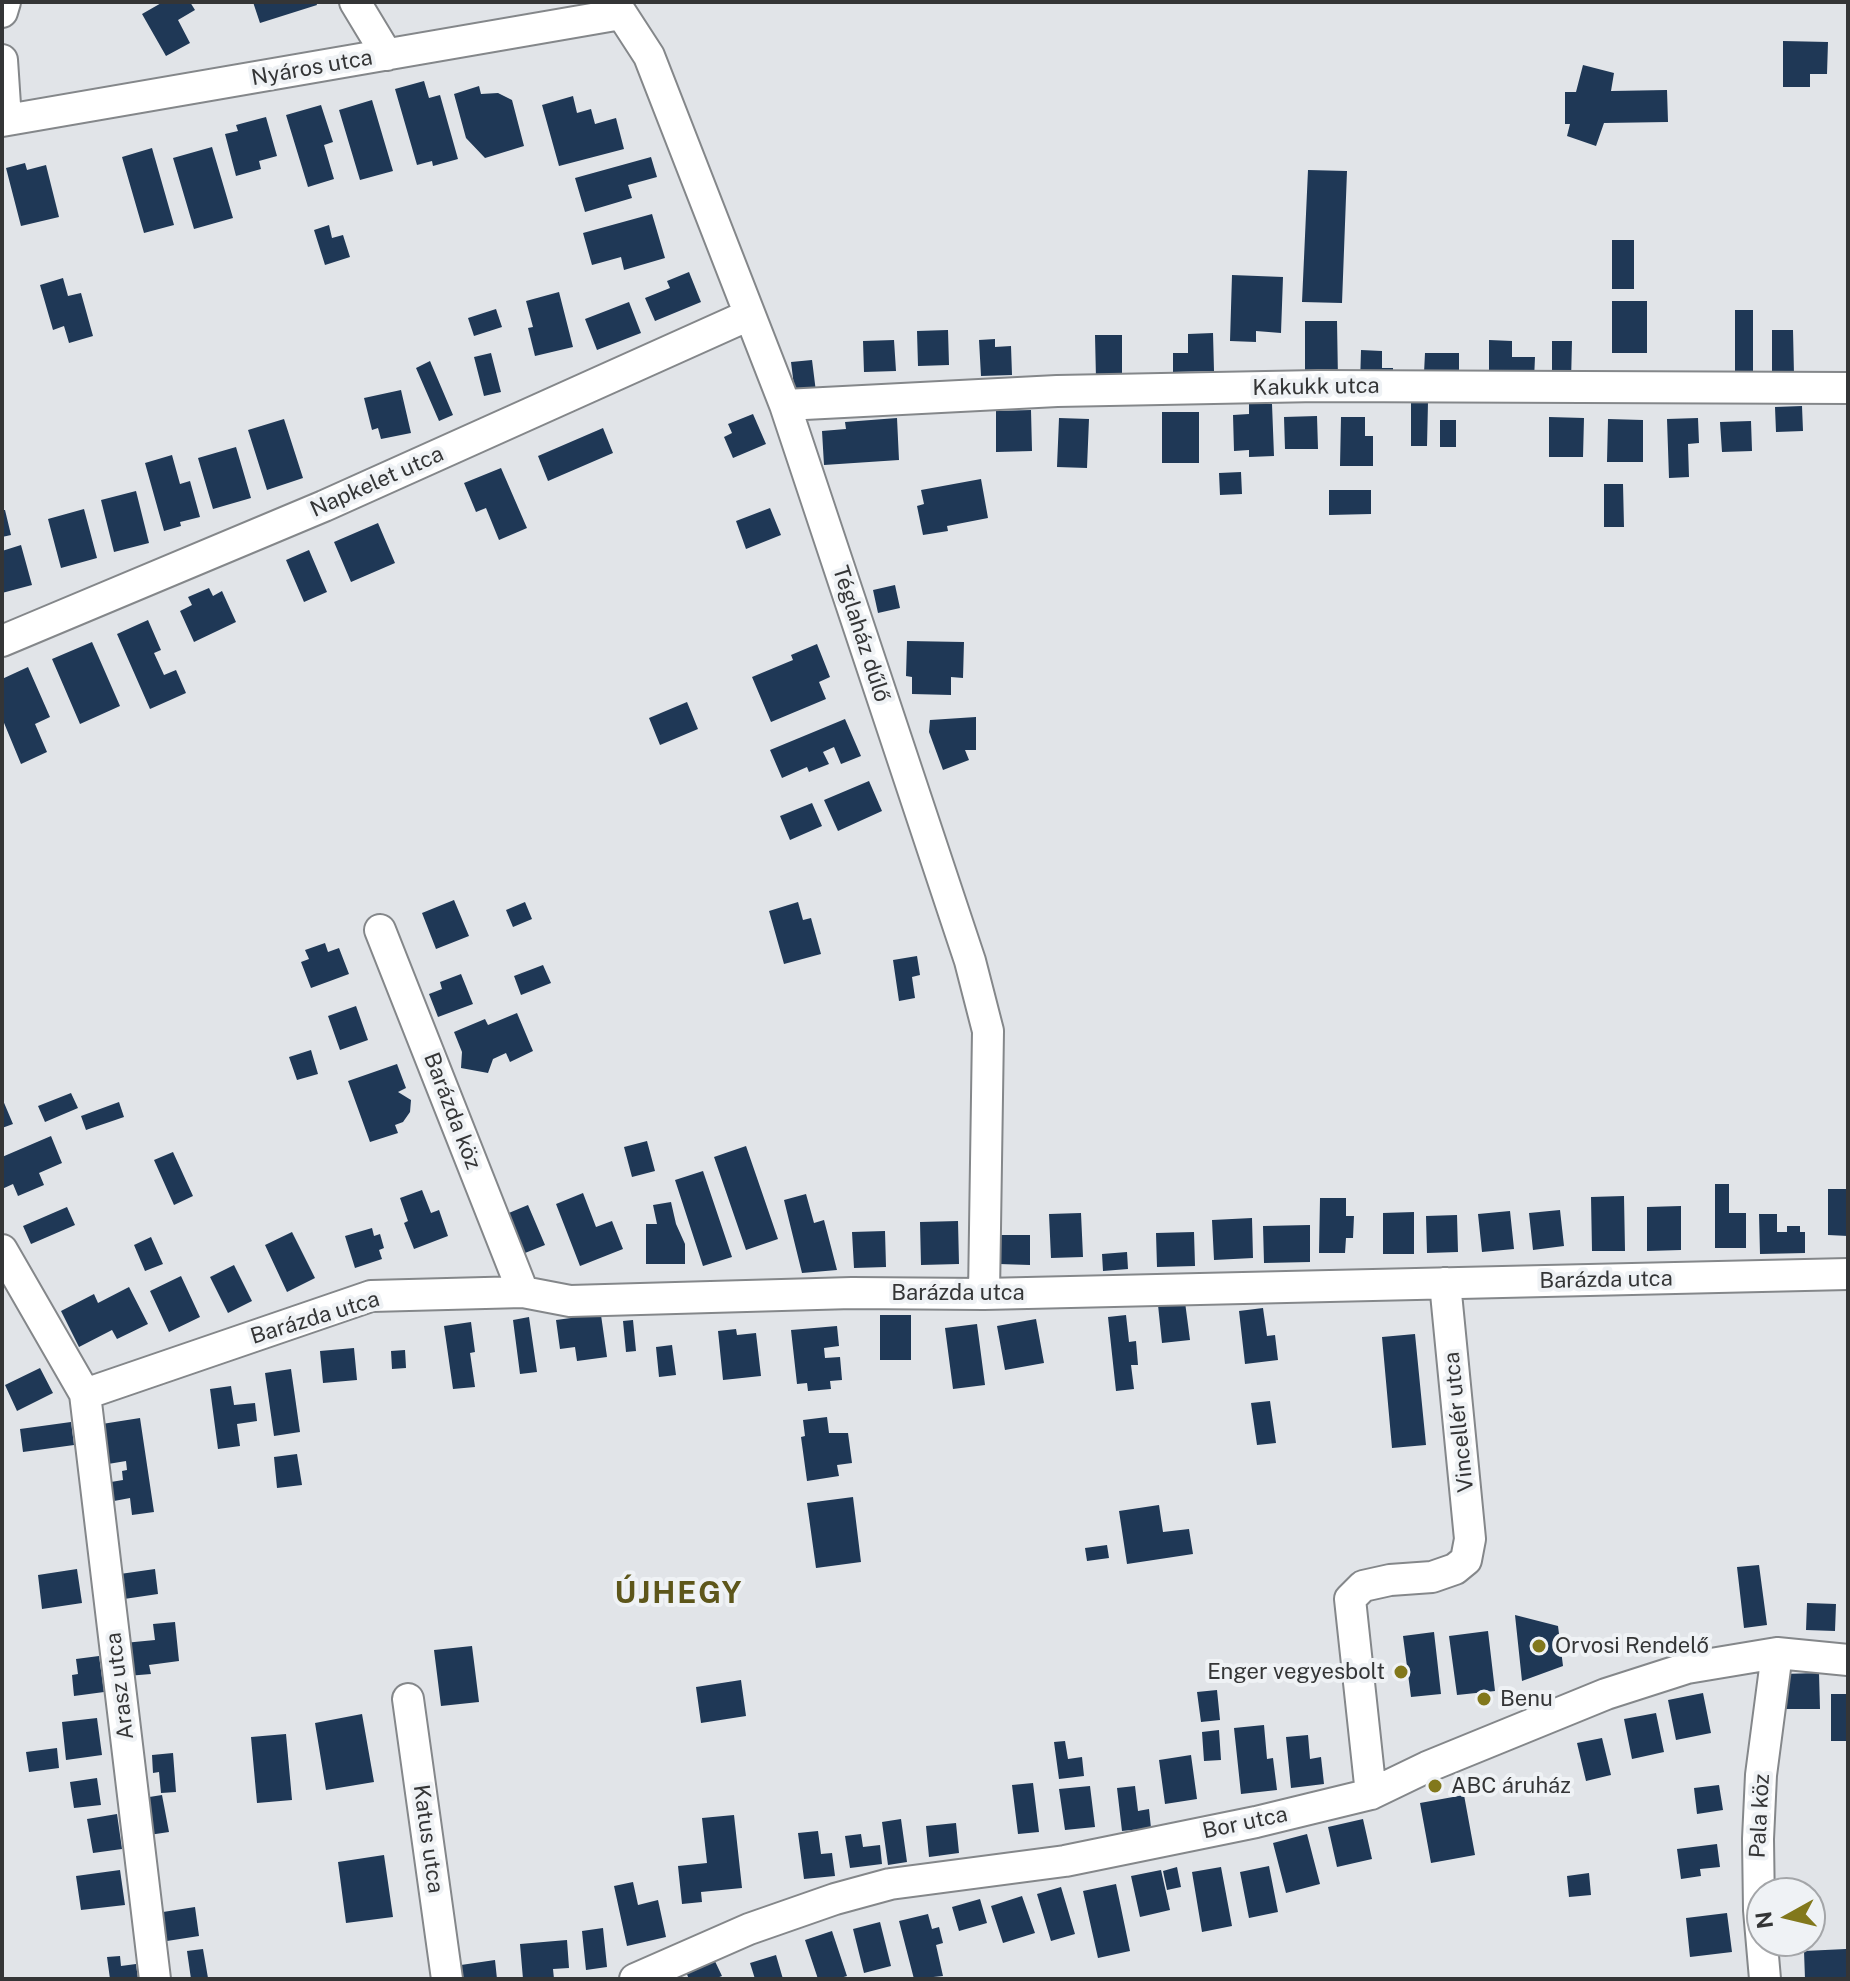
<!DOCTYPE html>
<html>
<head>
<meta charset="utf-8">
<style>
	body { margin:0 }
	#map { position:relative; width:1850px; height:1981px; overflow:hidden; background:#e1e4e8; font-family:"Public Sans",sans-serif }
	canvas { display:block }
	.frame { position:absolute; inset:0; border:4px solid #343536; pointer-events:none }
	.north { position:absolute; left:1746px; top:1877px; width:80px; height:80px; box-sizing:border-box; background:#eff2f5; border:2px solid #a4a6a9; border-radius:50%; rotate:262deg; font-size:22px; font-weight:700; line-height:32px; text-align:center; color:#343536 }
	.north::after { content:''; display:block; margin:auto; width:28px; height:36px; background:#82781c; clip-path:polygon(50% 0,100% 100%,50% 72%,0 100%) }
</style>
</head>
<body>
<div id="map">
<canvas width="1850" height="1981"></canvas>
<div class="frame"></div>
<div class="north">N</div>
</div>
<script>
const ctx = document.querySelector('canvas').getContext('2d');
ctx.lineJoin = 'round';
function paint(path, color) {
  ctx.fillStyle = color;
  ctx.fill(path, 'evenodd');
}
function toPath(rows) {
  const path = new Path2D();
  for (const r of rows) {
    path.moveTo(r[0], r[1]);
    for (let i = 2; i < r.length; i += 2) path.lineTo(r[i], r[i + 1]);
  }
  return path;
}
function strokePath(path, color, width, dash) {
  ctx.strokeStyle = color;
  ctx.lineWidth = width;
  ctx.lineCap = dash ? 'butt' : 'round';
  ctx.setLineDash(dash || []);
  ctx.stroke(path);
}
function label(font, color, halo, rows, align = 'center') {
  ctx.font = font + ' "Public Sans",sans-serif';
  ctx.lineWidth = 8;
  ctx.setLineDash([]);
  ctx.textBaseline = 'middle';
  ctx.strokeStyle = halo;
  ctx.fillStyle = color;
  for (const [text, x, y, turn = 0] of rows) {
    ctx.save();
    ctx.translate(x, y);
    ctx.rotate((+turn || 0) * Math.PI / 180);
    ctx.textAlign = isNaN(turn) ? turn : align;
    if (halo) ctx.strokeText(text, 0, 0);
    ctx.fillText(text, 0, 0);
    ctx.restore();
  }
}
const building = toPath([
	[163,2,190,2,195,10,178,20,190,43,166,56,142,14],
	[253,2,316,2,317,5,260,23],
	[1783,41,1828,42,1827,74,1810,74,1810,87,1783,87],
	[1583,65,1614,73,1611,91,1667,90,1668,122,1604,123,1596,146,1567,136,1570,124,1565,124,1565,92,1576,92],
	[424,81,429,98,440,95,458,159,433,166,432,161,417,165,395,89],
	[479,86,481,94,498,93,512,100,524,146,485,158,466,138,454,94],
	[573,96,577,113,591,109,595,124,616,118,624,149,559,166,542,105],
	[372,100,393,171,360,180,339,110],
	[321,105,333,142,324,145,334,179,308,187,286,115],
	[266,117,277,156,259,161,261,169,236,176,225,134,238,131,236,125],
	[212,147,233,218,194,229,173,158],
	[152,148,174,225,144,233,122,157],
	[651,157,657,177,628,185,632,198,585,212,575,178],
	[25,163,27,170,46,165,59,217,21,226,6,168],
	[1308,170,1347,171,1342,303,1302,302],
	[652,214,665,258,624,270,621,257,592,265,583,233],
	[329,225,332,238,343,235,350,257,325,265,314,230],
	[1612,240,1634,240,1634,289,1612,289],
	[689,272,701,302,655,321,645,298,670,288,667,281],
	[1232,275,1283,277,1281,333,1256,331,1256,342,1230,341],
	[63,278,68,296,81,293,93,336,69,343,64,326,53,330,40,285],
	[559,292,573,347,535,356,528,328,533,327,526,301],
	[1612,301,1647,301,1647,353,1612,353],
	[629,302,641,333,597,350,585,319],
	[496,309,502,327,474,336,468,318],
	[1735,310,1753,310,1753,375,1735,375],
	[1305,321,1337,321,1338,380,1305,380],
	[948,330,949,365,918,366,917,331],
	[1772,330,1793,330,1794,375,1772,375],
	[1213,333,1214,371,1173,372,1173,353,1188,353,1188,334],
	[1095,335,1122,335,1122,378,1096,379],
	[995,339,995,347,1011,346,1012,375,981,376,979,340],
	[894,340,896,371,864,372,863,341],
	[1489,340,1512,341,1512,357,1535,357,1534,380,1489,380],
	[1552,341,1572,341,1571,382,1552,382],
	[1361,350,1382,351,1382,368,1393,368,1393,386,1360,385],
	[491,353,501,392,484,396,474,357],
	[1425,353,1459,353,1459,373,1424,373],
	[812,360,816,392,795,394,791,362],
	[430,361,453,415,439,421,416,368],
	[401,390,411,433,381,439,378,428,372,430,364,398],
	[1411,402,1428,402,1427,446,1411,446],
	[1249,404,1272,404,1274,456,1249,457,1249,450,1234,451,1233,415,1249,414],
	[1802,406,1803,431,1776,432,1775,407],
	[1031,410,1032,451,996,452,996,411],
	[1162,412,1199,412,1199,463,1162,463],
	[753,414,766,444,733,458,724,437,732,433,728,424],
	[1317,416,1318,449,1285,449,1284,417],
	[1341,417,1365,417,1365,436,1373,436,1373,466,1340,466],
	[1549,417,1584,418,1583,457,1549,457],
	[897,418,899,460,824,465,822,431,846,429,845,422],
	[1059,418,1089,419,1087,468,1057,467],
	[1698,418,1699,443,1688,444,1689,477,1669,478,1667,419],
	[284,419,303,478,267,490,248,430],
	[1608,419,1643,420,1643,462,1607,462],
	[1440,420,1456,420,1456,447,1440,447],
	[1751,421,1752,451,1722,452,1720,422],
	[603,428,613,453,548,481,538,456],
	[236,447,251,498,213,509,198,458],
	[172,455,180,484,190,481,200,517,180,522,181,526,164,531,145,463],
	[501,468,527,528,499,540,486,508,476,512,464,483],
	[1241,472,1242,494,1220,495,1219,473],
	[981,479,988,518,947,526,948,531,923,535,917,506,924,504,921,490],
	[1604,484,1623,484,1624,527,1604,527],
	[1329,490,1371,490,1371,514,1329,515],
	[136,491,149,543,114,552,101,500],
	[770,508,781,535,746,549,736,521],
	[84,509,97,558,61,568,48,519],
	[2,510,5,510,11,535,2,537],
	[378,523,395,563,351,582,334,542],
	[21,545,32,585,2,593,2,551],
	[309,550,327,592,304,602,286,560],
	[895,585,900,608,878,613,873,590],
	[209,588,213,596,222,591,236,622,194,642,180,611,192,605,188,597],
	[148,620,161,650,154,653,164,675,176,670,186,693,150,709,117,634],
	[907,641,964,642,963,678,951,677,951,695,912,694,912,677,906,676],
	[92,642,120,706,80,724,52,659],
	[817,644,830,677,819,682,826,699,771,722,752,677,793,660,791,655],
	[28,667,50,717,35,724,47,752,21,764,2,718,2,679],
	[687,702,698,729,660,745,649,718],
	[976,717,976,750,965,750,969,760,943,770,929,732,930,720],
	[845,719,861,756,841,764,834,747,823,752,829,764,809,772,807,767,782,778,770,750],
	[869,781,882,811,838,831,824,800],
	[812,803,822,826,790,840,780,816],
	[454,900,469,936,436,949,422,913],
	[525,902,532,919,513,927,506,910],
	[798,902,803,920,811,918,821,954,784,964,769,911],
	[325,943,328,952,339,948,349,974,311,988,301,962,309,959,305,950],
	[917,956,920,975,912,977,915,998,899,1001,893,960],
	[543,965,551,983,521,995,514,976],
	[461,974,473,1004,438,1017,429,994,442,989,440,982],
	[356,1006,368,1040,340,1050,328,1016],
	[517,1013,533,1051,510,1062,506,1053,493,1059,488,1073,461,1068,462,1052,454,1032,485,1019,488,1025],
	[311,1050,318,1074,297,1080,289,1057],
	[397,1064,406,1088,398,1092,411,1100,410,1112,403,1122,395,1125,398,1133,370,1142,348,1081],
	[71,1093,78,1108,45,1122,38,1106],
	[2,1098,13,1124,2,1128],
	[119,1102,124,1117,86,1130,81,1116],
	[51,1136,62,1163,39,1173,44,1185,18,1196,13,1184,2,1189,2,1157],
	[647,1141,655,1171,632,1177,624,1147],
	[746,1146,778,1239,746,1250,714,1157],
	[173,1152,193,1196,174,1205,154,1160],
	[703,1171,732,1257,703,1266,675,1180],
	[1715,1184,1729,1184,1729,1213,1746,1213,1746,1248,1715,1248],
	[1828,1189,1848,1189,1848,1236,1828,1235],
	[422,1190,431,1213,439,1210,448,1236,414,1249,404,1223,408,1221,400,1198],
	[583,1193,596,1227,612,1221,623,1249,580,1266,556,1204],
	[806,1194,814,1223,824,1220,837,1270,802,1273,784,1200],
	[1624,1196,1625,1251,1592,1251,1591,1197],
	[1320,1198,1346,1198,1346,1216,1354,1216,1353,1238,1346,1238,1345,1253,1319,1253],
	[671,1202,676,1224,685,1244,685,1264,646,1264,646,1224,657,1224,653,1205],
	[528,1205,545,1245,520,1255,504,1215],
	[1681,1206,1681,1250,1647,1251,1647,1207],
	[67,1207,75,1225,31,1244,23,1226],
	[1560,1210,1564,1246,1533,1250,1529,1213],
	[1510,1211,1514,1249,1482,1252,1478,1214],
	[1414,1212,1414,1254,1383,1254,1383,1213],
	[1081,1213,1083,1257,1051,1258,1049,1214],
	[1759,1214,1777,1214,1777,1232,1787,1232,1787,1226,1800,1226,1800,1232,1805,1232,1805,1253,1760,1254],
	[1457,1215,1458,1252,1427,1253,1426,1216],
	[1252,1218,1253,1258,1214,1260,1212,1220],
	[958,1221,959,1264,921,1265,920,1222],
	[1310,1225,1310,1262,1264,1263,1263,1226],
	[372,1228,374,1236,380,1234,384,1248,379,1250,382,1259,355,1268,345,1236],
	[885,1231,886,1267,854,1268,852,1232],
	[292,1232,315,1278,287,1292,265,1245],
	[1194,1232,1195,1266,1157,1267,1156,1233],
	[999,1235,1030,1235,1030,1265,999,1264],
	[151,1237,163,1264,145,1271,134,1245],
	[1127,1252,1128,1269,1103,1271,1102,1254],
	[234,1265,252,1301,228,1313,210,1277],
	[181,1276,200,1317,169,1332,150,1291],
	[129,1287,148,1324,117,1339,112,1330,79,1347,61,1311,94,1294,98,1303],
	[1185,1302,1190,1340,1162,1343,1158,1305],
	[600,1308,607,1357,577,1361,575,1347,560,1349,556,1320,571,1318,570,1311],
	[1263,1308,1267,1336,1275,1335,1278,1360,1245,1364,1239,1311],
	[880,1315,911,1315,911,1360,880,1360],
	[1126,1315,1129,1342,1136,1341,1138,1365,1131,1365,1134,1389,1116,1391,1108,1317],
	[529,1317,537,1372,520,1374,513,1320],
	[1036,1319,1044,1363,1005,1370,997,1326],
	[633,1320,636,1351,626,1352,623,1321],
	[471,1322,475,1352,470,1353,475,1387,453,1389,444,1326],
	[977,1324,985,1385,953,1389,945,1328],
	[837,1326,839,1346,824,1348,825,1358,840,1357,842,1380,830,1381,831,1389,808,1391,807,1383,797,1384,791,1330],
	[736,1329,737,1335,756,1333,761,1376,723,1380,718,1331],
	[1415,1334,1426,1445,1392,1448,1382,1337],
	[672,1345,676,1375,659,1377,656,1347],
	[354,1348,357,1380,323,1383,320,1351],
	[405,1350,406,1368,392,1369,391,1351],
	[40,1368,53,1393,17,1411,5,1385],
	[291,1369,300,1432,274,1436,265,1373],
	[231,1386,234,1405,255,1403,257,1421,237,1424,240,1446,218,1449,210,1389],
	[1270,1401,1276,1443,1257,1445,1251,1403],
	[827,1417,829,1433,848,1433,852,1463,837,1465,839,1476,807,1481,801,1437,805,1436,803,1420],
	[140,1418,154,1512,132,1515,130,1498,114,1501,111,1482,123,1480,122,1471,127,1470,126,1461,108,1464,102,1424],
	[71,1422,74,1445,23,1452,20,1429],
	[297,1454,302,1485,277,1488,274,1457],
	[853,1497,861,1562,816,1568,807,1503],
	[1159,1505,1163,1532,1189,1529,1193,1554,1127,1564,1119,1511],
	[1107,1545,1109,1558,1087,1561,1085,1548],
	[1759,1565,1767,1625,1744,1628,1737,1567],
	[77,1569,82,1603,42,1609,38,1575],
	[155,1569,158,1594,124,1599,120,1574],
	[1807,1603,1836,1604,1835,1631,1806,1630],
	[1515,1615,1558,1626,1563,1666,1522,1681],
	[175,1622,179,1661,149,1665,151,1674,127,1676,124,1643,155,1640,153,1624],
	[1488,1631,1495,1691,1457,1695,1449,1636],
	[1434,1632,1441,1694,1411,1697,1403,1636],
	[472,1646,479,1702,441,1706,434,1650],
	[99,1656,104,1692,74,1696,72,1675,78,1674,76,1659],
	[1819,1673,1820,1709,1782,1709,1782,1674],
	[741,1680,746,1716,701,1723,696,1687],
	[1217,1690,1220,1720,1201,1722,1197,1692],
	[1703,1693,1711,1733,1676,1740,1668,1700],
	[1831,1694,1848,1694,1848,1741,1831,1741],
	[1656,1713,1664,1752,1632,1759,1624,1719],
	[362,1714,374,1782,326,1790,315,1723],
	[97,1718,102,1755,66,1760,62,1722],
	[1264,1725,1267,1759,1273,1758,1277,1790,1241,1794,1234,1728],
	[1219,1730,1221,1760,1204,1761,1202,1732],
	[286,1734,292,1800,257,1803,251,1737],
	[1308,1735,1310,1759,1321,1757,1324,1784,1291,1788,1286,1737],
	[1602,1738,1611,1775,1586,1781,1577,1743],
	[1065,1741,1068,1759,1082,1757,1084,1776,1059,1779,1054,1742],
	[57,1748,59,1768,29,1772,26,1752],
	[173,1753,176,1792,161,1793,159,1772,153,1773,152,1755],
	[1191,1755,1197,1799,1165,1804,1159,1760],
	[97,1778,101,1805,74,1808,70,1782],
	[1033,1783,1039,1832,1018,1834,1012,1785],
	[1719,1785,1723,1810,1697,1814,1694,1788],
	[1090,1786,1095,1827,1065,1830,1059,1789],
	[1135,1786,1138,1811,1149,1809,1151,1828,1122,1831,1117,1788],
	[162,1795,169,1832,149,1835,143,1798],
	[1464,1795,1475,1855,1431,1863,1420,1803],
	[117,1814,122,1849,93,1853,87,1819],
	[734,1815,742,1888,701,1892,702,1902,682,1904,678,1866,707,1863,702,1818],
	[901,1819,907,1862,888,1865,882,1822],
	[1363,1819,1372,1859,1337,1867,1328,1827],
	[956,1823,959,1853,929,1857,926,1826],
	[818,1831,821,1854,832,1853,835,1876,804,1879,798,1833],
	[861,1834,863,1847,880,1845,882,1864,850,1868,845,1836],
	[1307,1834,1320,1884,1286,1893,1273,1843],
	[1717,1844,1720,1867,1700,1869,1701,1876,1681,1879,1677,1849],
	[384,1855,393,1917,346,1923,338,1862],
	[1269,1866,1278,1912,1249,1918,1240,1872],
	[1177,1867,1181,1887,1167,1890,1163,1871],
	[1221,1867,1232,1926,1202,1932,1192,1872],
	[120,1870,125,1905,81,1910,76,1876],
	[1161,1870,1170,1910,1140,1917,1131,1876],
	[1589,1873,1591,1895,1569,1897,1567,1876],
	[633,1882,638,1905,658,1900,666,1937,627,1946,614,1886],
	[1116,1884,1130,1951,1098,1958,1083,1891],
	[1061,1887,1075,1934,1051,1941,1037,1894],
	[1022,1896,1035,1933,1003,1943,991,1906],
	[980,1899,987,1923,959,1931,952,1907],
	[195,1907,199,1936,167,1941,163,1912],
	[1727,1913,1732,1952,1690,1957,1686,1918],
	[928,1914,932,1929,939,1927,943,1943,936,1945,943,1976,914,1979,899,1921],
	[880,1922,891,1966,864,1973,853,1929],
	[603,1928,607,1967,586,1970,582,1931],
	[832,1931,847,1976,837,1979,818,1979,805,1940],
	[567,1940,569,1968,553,1969,554,1979,523,1979,520,1944],
	[203,1949,208,1978,191,1979,187,1951],
	[1846,1949,1847,1979,1805,1979,1804,1951],
	[776,1955,783,1979,755,1979,750,1963],
	[120,1956,121,1966,136,1964,138,1979,110,1979,107,1957],
	[713,1957,722,1976,714,1979,689,1979,685,1970],
	[495,1960,497,1979,463,1979,461,1965]
]);
const minor = toPath([
	[355,2,387,55],
	[614,2,649,56,785,405,970,961,988,1031,984,1294],
	[2,12,5,2],
	[2,60,6,120],
	[2,121,621,14],
	[785,405,1057,391,1318,386,1848,388],
	[2,641,324,506,749,315],
	[380,930,523,1292],
	[2,1250,85,1394,155,1979],
	[85,1394,371,1296,523,1292,570,1301,852,1293,984,1294,1848,1274],
	[408,1699,447,1979],
	[1371,1794,1350,1599,1363,1586,1390,1580,1432,1577,1455,1569,1466,1560,1470,1539,1445,1283],
	[635,1979,749,1929,835,1899,890,1884,1065,1861,1256,1822,1371,1794,1427,1767,1606,1694,1687,1668,1777,1653,1848,1660],
	[1765,1979,1759,1910,1758,1839,1761,1775,1777,1653]
]);
const markers = [
	[1539,1646,8,"#82781c"],
	[1401,1672,8,"#82781c"],
	[1484,1699,8,"#82781c"],
	[1435,1786,8,"#82781c"]
];
const streetNames = [
	["Nyáros utca",312,68,-10],
	["Kakukk utca",1316,387,-1],
	["Napkelet utca",377,482,-24],
	["Téglaház dűlő",861,634,72],
	["Barázda köz",452,1111,69],
	["Barázda utca",1606,1280,-1],
	["Barázda utca",958,1293],
	["Barázda utca",315,1318,-17],
	["Vincellér utca",1459,1422,-96],
	["Arasz utca",120,1686,-97],
	["Pala köz",1760,1816,-87],
	["Bor utca",1245,1823,-12],
	["Katus utca",428,1839,82]
];
const poiNames = [
	["Orvosi Rendelő",1555,1646],
	["Enger vegyesbolt",1385,1672,"right"],
	["Benu",1500,1699],
	["ABC áruház",1451,1786]
];
const districtNames = [
	["ÚJHEGY",679,1594]
];
paint(building, '#1f3856');
strokePath(minor, '#84878a', 34);
strokePath(minor, '#fff', 30);
for (const [x, y, r, color] of markers) {
  const dot = new Path2D();
  dot.arc(x, y, r, 0, 2 * Math.PI);
  ctx.fillStyle = color;
  ctx.fill(dot);
  strokePath(dot, '#eff2f5', 3);
}
label('22px', '#343536', '#eff2f5', streetNames);
label('22px', '#343536', '#eff2f5', poiNames, 'left');
ctx.letterSpacing = '2px';
label('bold 30px', '#5d561a', '#eff2f5', districtNames);
ctx.letterSpacing = '0px';
</script>
</body>
</html>
